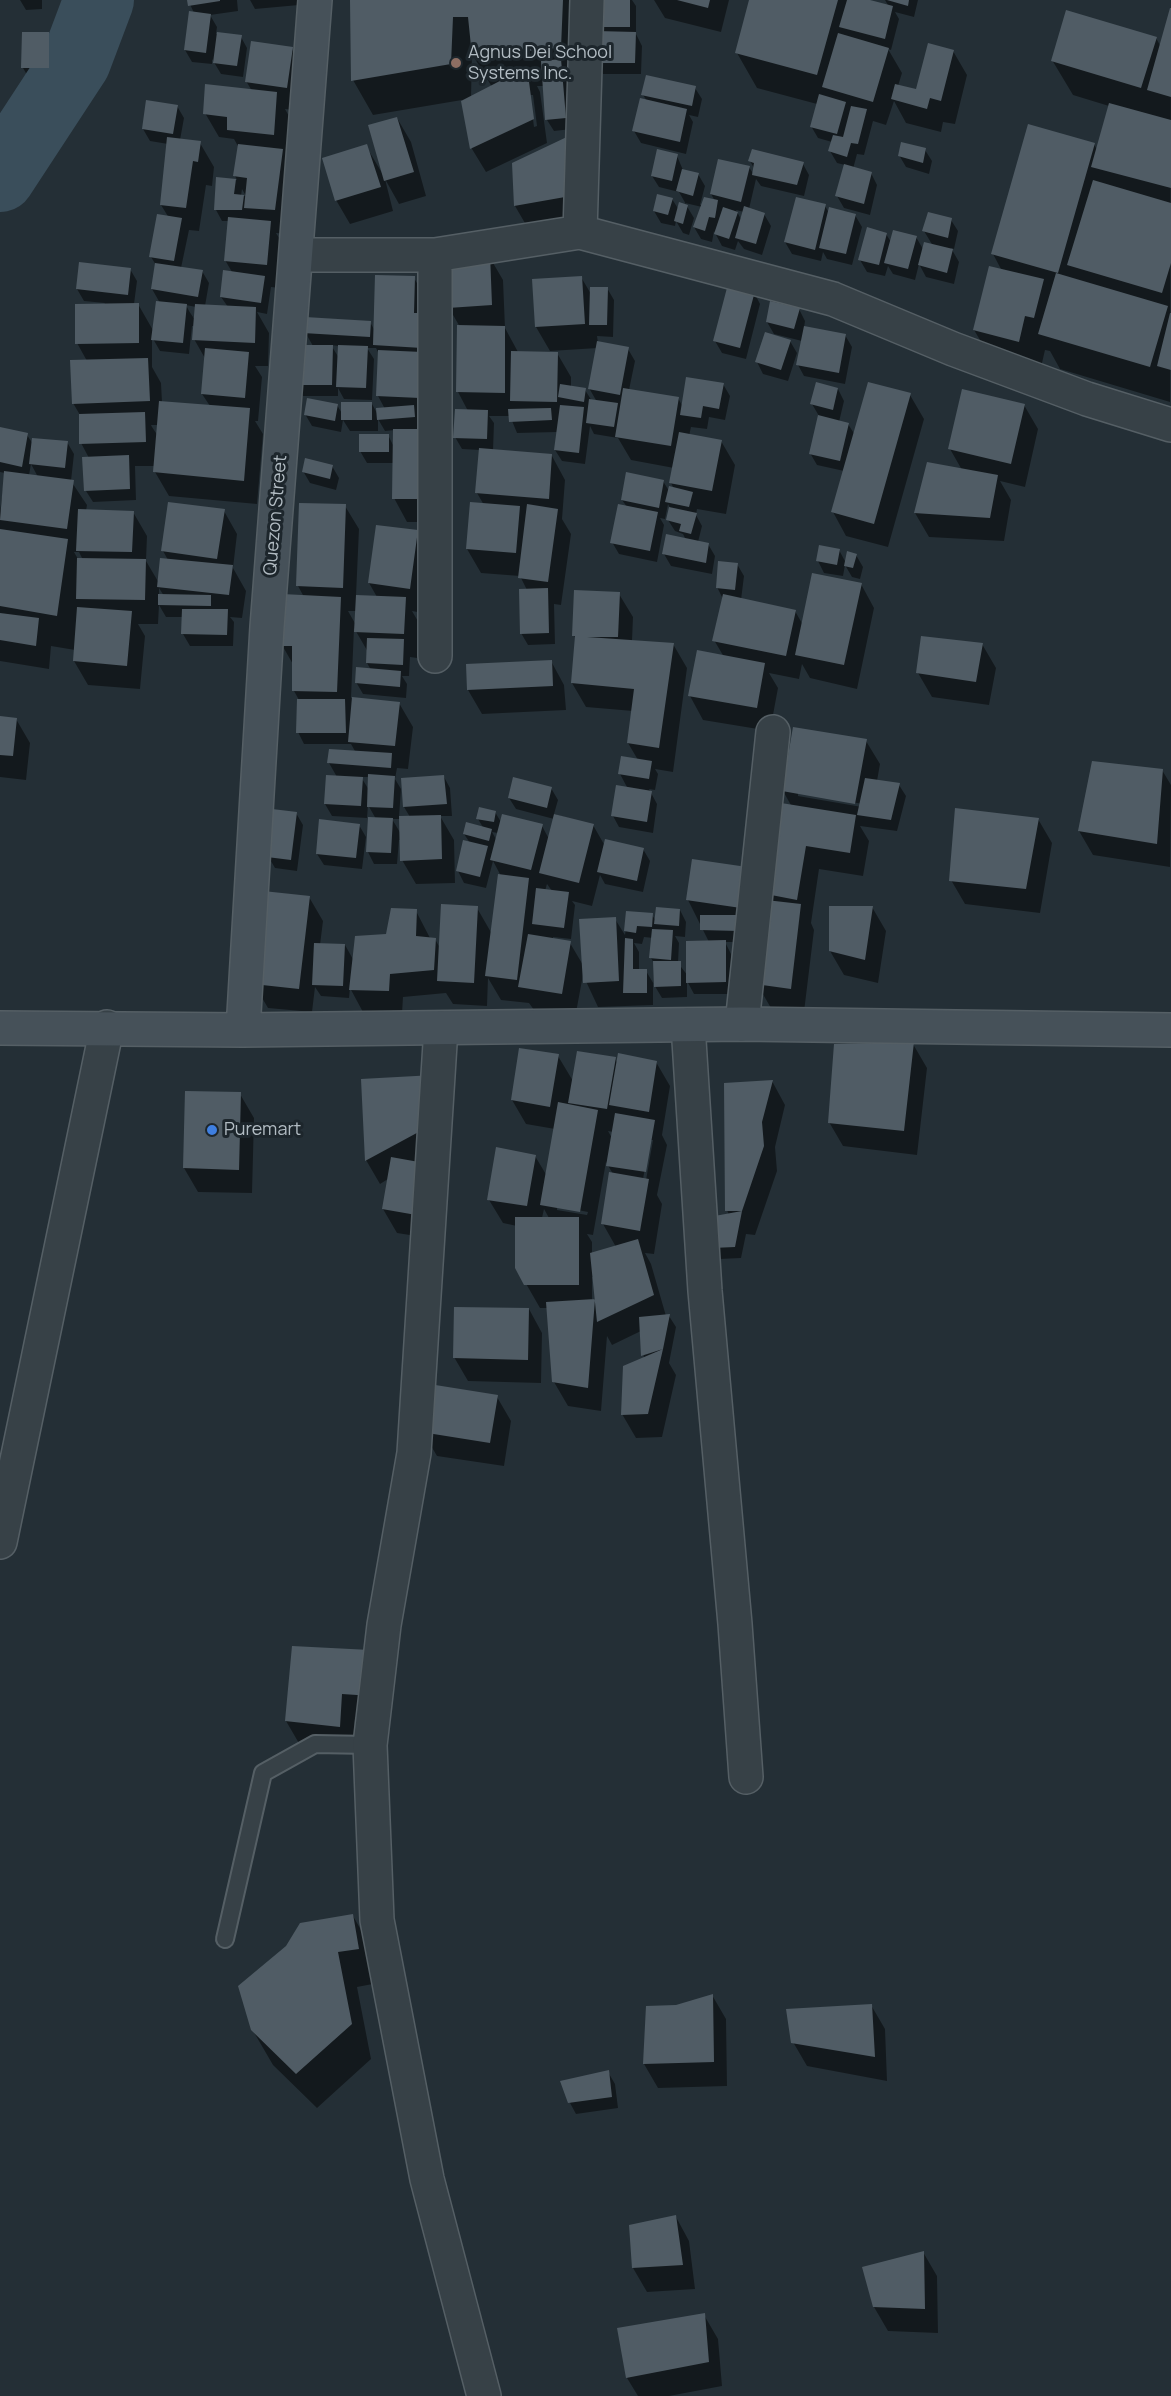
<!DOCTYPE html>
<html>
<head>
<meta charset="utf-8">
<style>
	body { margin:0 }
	canvas { display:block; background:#242f36 }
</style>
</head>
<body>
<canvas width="1171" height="2396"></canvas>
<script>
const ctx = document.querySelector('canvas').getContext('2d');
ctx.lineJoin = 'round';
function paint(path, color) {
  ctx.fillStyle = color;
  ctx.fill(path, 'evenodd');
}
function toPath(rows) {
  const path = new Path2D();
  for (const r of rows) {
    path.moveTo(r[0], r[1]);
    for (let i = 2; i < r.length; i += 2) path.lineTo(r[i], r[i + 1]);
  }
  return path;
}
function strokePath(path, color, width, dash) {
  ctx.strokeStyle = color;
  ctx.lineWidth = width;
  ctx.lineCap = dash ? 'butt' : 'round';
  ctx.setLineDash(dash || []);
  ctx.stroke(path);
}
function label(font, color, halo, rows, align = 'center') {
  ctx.font = font + ' Manrope,sans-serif';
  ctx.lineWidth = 6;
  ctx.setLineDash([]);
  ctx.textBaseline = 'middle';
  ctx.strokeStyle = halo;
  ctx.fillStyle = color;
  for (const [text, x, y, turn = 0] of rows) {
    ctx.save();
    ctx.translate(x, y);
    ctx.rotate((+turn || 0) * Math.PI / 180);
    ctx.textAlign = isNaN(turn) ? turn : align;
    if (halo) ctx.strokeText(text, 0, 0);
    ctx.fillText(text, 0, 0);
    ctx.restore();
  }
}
const shadow = toPath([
	[20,0,42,0,42,9,26,10],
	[188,0,237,0,238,11,210,15,217,27,216,34,241,37,247,48,243,77,221,74,212,59,212,64,192,62,185,50,194,13],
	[250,0,298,0,299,5,255,9],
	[352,0,579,0,572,129,554,131,547,120,544,86,537,86,540,92,547,143,486,172,472,149,462,100,373,115,353,80],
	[472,54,492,87,471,98],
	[530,95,533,95,537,126,534,127],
	[598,0,632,0,636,6,636,34,642,46,641,74,603,74,597,62],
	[654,0,729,0,721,32,665,18],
	[751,0,867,0,889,7,885,0,918,0,914,17,895,12,899,19,891,50,888,49,902,73,898,86,917,91,953,51,967,75,955,124,943,122,941,132,906,123,894,101,886,125,873,121,864,155,857,154,853,169,871,173,877,185,870,215,844,208,837,196,845,165,837,163,830,151,832,142,818,138,811,126,817,104,757,88,737,53],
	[1171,11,1170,402,1060,369,1050,351,1045,350,1039,376,995,365,974,330,1002,271,993,254,1094,144,1097,150,1109,106,1073,95,1052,60,1156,38,1161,47],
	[23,33,48,34,55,46,55,80,30,80,23,68],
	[292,49,306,73,301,111,285,109,290,118,288,234,276,233,284,246,280,288,271,287,267,314,257,312,269,333,268,366,255,366,262,377,258,421,255,421,263,434,257,504,169,496,155,472,155,466,135,466,136,500,93,502,86,491,89,458,81,443,80,415,73,403,87,361,77,343,105,303,84,301,77,289,130,269,137,281,134,304,138,304,154,332,160,303,152,289,156,265,151,257,169,218,161,205,168,144,150,141,143,129,177,106,184,118,180,140,200,143,214,167,212,186,206,185,199,231,189,230,181,268,202,271,209,283,205,306,228,307,221,297,232,272,225,260,229,221,222,221,216,210,218,179,237,180,235,176,239,148,234,139,219,137,205,113,252,91,246,81],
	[242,189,246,196,241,196],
	[186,305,196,307,195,320,189,311],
	[192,326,195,326,194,339,206,360,202,394,210,406,162,402,161,383,152,367,152,337,160,351,189,354],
	[151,425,159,425,158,436,152,427],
	[695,88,702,99,698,117,689,115,693,122,686,154,641,143,634,131,647,101,643,95],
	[397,118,411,142,426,196,399,204,385,179,393,211,350,224,336,200,366,146,382,173],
	[571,137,578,221,529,230,515,206,514,164],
	[925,150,932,161,929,174,906,167,899,155],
	[677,156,683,170,698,174,705,186,700,205,702,205,715,201,711,194,749,167,754,175,755,170,750,161,803,164,809,175,804,196,761,186,756,179,749,209,764,214,771,226,762,255,744,249,738,241,735,250,722,246,714,231,712,242,701,239,694,227,702,207,685,203,694,218,689,235,683,233,676,221,675,226,661,223,654,211,672,199,679,210,687,206,679,192,659,187,652,176],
	[736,210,744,212,742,221],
	[825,206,829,213,855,215,862,227,852,265,827,259,823,252,821,261,792,254,785,242],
	[951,220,958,231,954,249,951,248,959,262,954,284,926,277,919,264,915,280,893,274,888,266,885,276,867,272,860,260,886,234,891,242,916,237,923,249,933,246,924,231],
	[489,256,503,280,505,328,518,352,557,353,571,377,571,387,585,390,592,401,597,402,589,388,598,348,550,351,536,327,581,277,591,294,607,288,614,300,613,337,597,336,598,343,628,349,635,361,629,390,678,398,683,407,723,384,730,396,725,420,709,417,707,429,691,427,689,436,721,441,735,465,726,514,697,509,696,515,702,526,698,542,708,544,715,556,712,574,671,566,664,554,686,540,683,534,675,531,668,520,670,508,668,504,665,519,660,518,664,525,657,562,619,554,612,542,627,507,622,500,663,481,669,491,674,489,671,483,674,468,631,460,618,438,594,434,590,426,585,464,562,461,555,450,558,432,517,433,510,416,489,416,494,423,493,451,552,456,565,480,562,519,571,534,561,605,554,604,555,644,528,645,521,633,527,590,520,576,481,573,467,549,484,505,477,493,480,450,462,449,455,437,468,411,458,392,460,327,449,308],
	[414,278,428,302,432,522,407,522,394,498,394,463,367,463,360,451,388,435,394,447,395,430,385,431,378,419,378,431,350,431,343,420,341,432,312,426,305,414,337,405,343,415,372,404,378,415,385,409,378,396,379,354,376,348,367,348,374,359,372,400,344,399,338,388,338,396,303,396,296,384,313,346,305,332,370,322,375,331],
	[331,345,339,346,339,358],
	[754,292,760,304,746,359,722,353,715,341],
	[799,309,805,321,804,328,845,335,852,347,845,384,804,376,798,365,802,341,774,334,767,322],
	[790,341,797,353,788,381,763,374,757,362],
	[838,389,844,401,839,422,848,424,855,435,910,395,924,419,888,547,846,536,833,512,844,471,817,465,810,453,819,416,812,404],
	[1024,405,1038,429,1025,487,1000,481,1011,500,1004,541,929,537,915,513,962,470,950,449],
	[0,429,27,435,33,444,67,442,74,454,71,481,87,505,86,511,133,512,147,536,146,561,159,583,168,560,163,551,224,511,237,534,233,568,246,591,242,618,230,617,234,622,233,646,190,646,183,634,183,617,166,617,159,605,158,624,138,624,145,636,140,689,88,685,74,661,75,650,51,646,49,669,0,661,0,512,5,473,0,472],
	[31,464,38,477,29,475],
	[74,552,79,552,83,560,78,559],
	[159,588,164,596,159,596],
	[332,466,339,478,336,490,310,483,303,471],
	[301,504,345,506,359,529,356,596,377,597,369,583,417,532,430,556,423,613,412,611,419,623,417,658,410,657,409,676,402,676,407,684,406,698,363,694,356,682,371,670,367,663,368,652,354,628,351,698,399,703,413,727,408,769,397,768,395,779,401,789,399,817,410,817,404,807,444,777,450,788,452,816,440,816,454,840,455,883,416,884,402,860,401,840,399,840,397,864,374,864,368,852,376,819,368,805,367,818,332,816,325,804,337,777,329,763,356,753,351,744,304,744,298,732,299,700,294,691,294,666,282,645,304,597,298,586],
	[348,611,357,611,356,625],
	[361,777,370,777,369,790],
	[392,819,400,819,401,834],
	[839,550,846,563,856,555,863,567,860,579,852,577,845,565,843,576,824,573,818,561],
	[737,564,744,576,741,600,795,611,803,625,861,584,874,608,857,689,810,678,802,664,799,679,769,673,778,688,770,731,703,720,690,696,724,657,714,640,723,599,717,587],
	[619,594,633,617,632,641,673,644,687,668,673,772,655,769,658,774,655,790,649,789,657,804,653,833,619,827,613,816,628,789,620,774,638,760,628,743,633,711,586,707,572,683,576,640,574,635],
	[982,644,996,668,989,705,932,697,918,673],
	[551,661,564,685,566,710,482,714,468,690,468,665],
	[0,718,16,719,30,743,26,780,0,777],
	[866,741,880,764,877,781,899,785,906,796,897,831,860,826,869,841,863,876,819,869,811,923,814,930,804,1012,771,1008,757,984,773,902,768,894,792,807,783,791],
	[798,793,863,804,862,807,798,796],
	[1162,770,1171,785,1170,867,1093,855,1079,831],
	[551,788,558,800,554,814,593,825,605,846,643,849,650,861,643,892,605,884,600,875,592,906,572,901,575,905,571,939,553,937,553,940,570,943,583,965,615,919,625,935,628,913,652,915,656,921,680,910,686,922,685,937,675,936,679,943,678,963,688,976,709,942,688,900,746,868,745,942,725,942,731,954,732,994,694,994,687,981,687,997,662,998,653,983,653,1005,598,1007,583,975,575,1018,534,1010,529,1003,501,1000,488,978,487,1006,453,1004,446,993,403,997,402,1014,364,1014,350,988,349,998,321,996,315,987,312,1012,268,1008,254,984,309,897,323,921,320,945,345,945,354,961,416,911,430,938,435,939,440,948,477,908,492,934,501,876,493,861,486,888,464,883,458,871,470,843,464,834,484,829,478,819,495,812,501,822,542,826,549,839,554,819,516,809,509,798],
	[492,832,498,833,497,841],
	[547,884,552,891,545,891],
	[644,937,653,938,651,958,655,965,655,986,646,971,639,971,639,952,634,943,642,944],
	[296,813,303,825,297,871,275,868,268,856],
	[1038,819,1052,843,1040,913,965,904,951,880],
	[359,825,366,837,362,869,324,865,317,854],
	[872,907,886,931,878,983,844,975,830,951],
	[913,1044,927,1068,917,1155,843,1146,829,1122],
	[558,1056,573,1081,615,1059,618,1064,656,1062,670,1086,662,1135,667,1145,657,1195,662,1204,654,1254,645,1253,651,1264,666,1316,669,1316,676,1327,669,1363,676,1375,662,1437,636,1438,622,1414,644,1359,641,1331,612,1345,607,1336,601,1411,568,1406,554,1382,548,1308,540,1308,517,1268,517,1226,503,1223,489,1200,535,1156,547,1176,555,1129,526,1124,512,1100],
	[608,1131,613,1132,612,1138],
	[650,1140,653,1140,646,1180,643,1179],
	[606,1162,613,1174,603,1224,616,1247,592,1254,592,1242,587,1234,593,1235],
	[557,1206,588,1212,587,1215,557,1210],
	[544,1209,549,1218,542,1218],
	[592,1277,594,1277,596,1301,592,1301],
	[433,1077,435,1239,397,1233,383,1209,388,1179,380,1184,366,1160,363,1080],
	[772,1081,785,1105,775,1147,777,1171,755,1235,746,1234,741,1258,720,1259,713,1248,729,1215,727,1210],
	[240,1094,254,1118,252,1193,198,1192,184,1168],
	[529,1309,542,1333,541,1383,468,1381,454,1357],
	[497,1397,511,1421,504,1466,437,1456,423,1432],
	[369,1651,384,1720,355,1717,353,1751,300,1745,286,1721],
	[353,1916,373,1951,378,1983,357,1987,371,2059,317,2108,273,2065,252,2029],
	[712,1995,726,2019,727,2086,658,2088,644,2064,648,2007,676,2006],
	[871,2005,885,2029,887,2081,807,2066,793,2042],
	[608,2072,615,2084,618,2108,576,2114,570,2103],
	[676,2217,689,2241,695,2289,647,2292,633,2268],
	[923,2252,937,2276,938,2333,888,2331,874,2307],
	[704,2315,718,2339,722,2386,669,2396,638,2396,627,2378]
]);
const river = toPath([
	[0,177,76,61,99,0]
]);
const building = toPath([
	[187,0,220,0,220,1,188,6],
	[350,0,563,0,561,48,472,56,468,17,453,17,451,64,351,81],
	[597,0,630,0,630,27,598,27],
	[677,0,710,0,708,8],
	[749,0,838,0,817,75,735,53],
	[847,0,870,0,893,6,885,39,839,27],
	[887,0,909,0,908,6],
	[1170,8,1171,8,1171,97,1147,90],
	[1066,10,1157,37,1141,88,1051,61],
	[189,11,211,14,206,53,184,50],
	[596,31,636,32,635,63,595,63],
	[22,32,49,32,49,68,21,68],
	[217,32,242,35,237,66,213,63],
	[838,33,889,48,873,102,822,87],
	[251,41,293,47,287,88,245,82],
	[928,43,954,50,941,101,930,98,927,109,891,99,895,84,916,89],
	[561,59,566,118,545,120,541,61],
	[527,67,534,119,470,149,461,101],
	[646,75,696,86,692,106,641,95],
	[205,84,277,92,274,135,227,130,227,117,203,114],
	[819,94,846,102,837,134,810,127],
	[640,98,687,109,680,142,632,131],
	[146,100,178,105,173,134,142,129],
	[1109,103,1171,120,1171,188,1091,167],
	[851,106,867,109,858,144,851,143,847,157,828,151,833,135,843,137],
	[397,117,414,172,384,181,368,125],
	[1028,124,1095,143,1058,273,991,254],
	[571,135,565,197,514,206,512,163],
	[167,137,201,141,198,162,193,161,186,208,160,205],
	[901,142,926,148,923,163,898,156],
	[238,144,283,149,275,210,244,208,247,178,233,176],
	[367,144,381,187,335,201,322,158],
	[657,149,678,154,672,181,651,176],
	[752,149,804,162,797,185,752,175,754,163,748,161],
	[718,159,750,166,741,202,710,194],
	[844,164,872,172,864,204,835,196],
	[682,169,699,173,693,196,676,191],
	[216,177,236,179,234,194,244,195,242,210,214,210],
	[1093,180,1171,203,1171,263,1162,293,1067,265],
	[657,194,673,198,668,215,653,211],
	[704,197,718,200,715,218,709,217,705,231,693,227],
	[796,197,826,204,815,250,784,242],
	[679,202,688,205,683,224,674,221],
	[744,206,765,213,756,244,735,238],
	[723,207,738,212,729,239,714,234],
	[829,207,856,214,846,254,819,248],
	[928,212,952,218,948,238,922,231],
	[157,214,182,218,174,261,149,257],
	[228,217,271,221,267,265,224,261],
	[867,227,887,233,879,265,858,260],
	[893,230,917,236,908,269,884,263],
	[924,242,953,249,947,273,918,265],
	[490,254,492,305,448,308,445,258],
	[79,262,131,268,128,295,76,289],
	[155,263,203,270,198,297,151,289],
	[989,266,1044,279,1034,318,1025,316,1019,342,973,330],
	[223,270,265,276,261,303,220,297],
	[1056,273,1168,306,1150,367,1038,334],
	[375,275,415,276,414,313,422,313,422,348,373,345],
	[582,276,585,324,535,327,532,279],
	[728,284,755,291,740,348,713,341],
	[590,287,608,287,607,325,589,325],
	[156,301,187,304,183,343,151,340],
	[770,301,800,308,794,329,766,322],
	[139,303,139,343,75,344,75,304],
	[195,304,256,307,255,343,192,340],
	[1170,313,1171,313,1171,370,1157,366],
	[305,317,371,321,370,337,303,333],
	[457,325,505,326,505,393,456,392],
	[804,326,846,334,839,373,796,365],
	[765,332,791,340,781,370,755,362],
	[597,341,629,347,620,395,588,389],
	[296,345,333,345,332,385,294,385],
	[338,345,368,346,366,388,336,387],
	[205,348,249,352,245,398,201,394],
	[378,350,422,352,420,398,376,396],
	[511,351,558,352,557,402,510,401],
	[148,358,150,401,72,404,70,360],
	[686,377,724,383,719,409,703,406,701,418,680,415],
	[816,382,838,388,833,410,810,404],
	[868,382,911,393,874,524,831,512],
	[560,384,586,388,584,402,558,397],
	[623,388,679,397,671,446,615,437],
	[962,389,1025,404,1011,464,948,449],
	[307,398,338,404,335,421,304,415],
	[589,399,618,403,614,427,586,423],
	[159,401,250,408,244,481,153,472],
	[341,402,372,402,372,420,341,420],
	[414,405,415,417,377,420,376,408],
	[560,405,584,407,579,453,554,450],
	[551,408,552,420,509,422,508,409],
	[455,409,488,410,487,439,453,438],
	[145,412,146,442,79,444,79,414],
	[818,415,849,423,840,461,809,454],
	[0,427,28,433,22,467,0,462],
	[393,429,421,429,419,499,392,499],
	[679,432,722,440,712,491,669,483],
	[359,434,389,434,389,452,359,452],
	[32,438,68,441,65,468,29,464],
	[479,448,552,454,549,499,475,493],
	[129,455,130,489,84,491,82,457],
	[305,458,333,465,330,479,302,472],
	[927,462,998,475,990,518,914,513],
	[4,471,74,480,67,529,0,520],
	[626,472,664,480,659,508,621,500],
	[669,486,693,492,689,507,665,502],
	[168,502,225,509,217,559,161,551],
	[470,502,520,506,516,553,466,549],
	[299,503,346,504,343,588,296,586],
	[527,504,558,509,548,582,518,578],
	[618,504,658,512,650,551,610,543],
	[669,507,697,513,691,534,679,531,681,524,666,520],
	[78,509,134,511,132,552,76,551],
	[376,525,418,530,410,589,368,583],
	[0,529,68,539,57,616,0,606],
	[666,534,709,543,706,563,662,554],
	[819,545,840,549,837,565,816,561],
	[847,551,857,554,853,568,844,566],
	[77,558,146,559,145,600,76,599],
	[160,558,233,565,229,595,157,587],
	[718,561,738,563,735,590,716,588],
	[812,573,862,583,844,665,795,655],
	[548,588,549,633,520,634,519,589],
	[574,590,620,592,618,637,587,637,674,643,659,748,627,743,634,689,571,683,575,636,572,636],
	[158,594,211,595,211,606,158,605],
	[282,594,341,597,337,692,292,691,292,646,280,646],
	[723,594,796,610,786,656,712,641],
	[356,595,406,597,404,634,354,632],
	[77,607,132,611,127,666,73,661],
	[182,609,228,609,227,635,181,634],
	[0,613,39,618,36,646,0,640],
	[921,636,983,643,976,682,916,673],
	[367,638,404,639,403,665,366,663],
	[697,650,765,663,757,708,688,696],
	[552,660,553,686,467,690,466,664],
	[356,667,401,671,400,687,355,683],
	[352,697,400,702,395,746,348,742],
	[297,699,345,699,346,733,296,733],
	[0,716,17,718,13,756,0,755],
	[793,727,867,739,855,804,782,791],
	[329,749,392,753,391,768,327,763],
	[621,756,652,761,649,779,618,774],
	[1092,761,1163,769,1157,844,1078,831],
	[368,774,395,776,393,808,367,807],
	[326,775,363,777,361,806,324,804],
	[444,775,447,804,403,807,401,778],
	[513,777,552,787,547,808,508,798],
	[865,778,900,783,891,820,857,815],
	[616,785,652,791,647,822,611,816],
	[781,803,856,815,850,853,806,846,797,900,766,894],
	[479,807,496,811,494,822,476,819],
	[955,808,1039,818,1026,889,949,881],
	[272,809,297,812,291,860,267,857],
	[502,814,543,824,531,870,490,860],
	[554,814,594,824,579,883,539,873],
	[441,815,442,859,400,861,399,816],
	[368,817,393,818,391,853,366,852],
	[319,819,360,824,356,858,316,854],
	[466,822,492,829,489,841,463,834],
	[605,839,644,848,637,881,597,872],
	[463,840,488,846,480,877,456,871],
	[692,859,747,867,741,908,686,900],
	[498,874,529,878,517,980,485,976],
	[536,888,569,892,564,928,532,924],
	[263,891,310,896,299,989,253,984],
	[766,900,801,904,791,989,755,984],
	[441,904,478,906,474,983,437,981],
	[829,906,873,906,865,960,829,951],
	[656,907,680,909,679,926,654,924],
	[391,908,417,909,416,936,436,938,434,970,390,974,389,991,349,990,355,936,386,934],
	[626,911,653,913,652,927,637,926,636,933,624,931],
	[700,915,740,915,739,931,700,930],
	[616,917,619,981,583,983,579,919],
	[652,929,673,930,671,960,649,958],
	[528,934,571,941,562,994,518,987],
	[625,938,633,939,633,969,647,969,647,993,623,993],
	[726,940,726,982,686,983,686,941],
	[314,943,345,944,343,986,312,985],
	[653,961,681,961,681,986,654,987],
	[914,1042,904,1131,828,1123,834,1044],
	[519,1048,559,1054,550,1107,511,1100],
	[577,1051,616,1057,607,1109,568,1103],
	[618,1053,657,1061,649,1112,609,1105],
	[434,1075,426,1128,365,1161,361,1079],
	[773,1080,762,1122,764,1146,742,1211,725,1211,724,1083],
	[185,1091,241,1092,239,1170,183,1168],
	[558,1102,598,1110,580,1212,540,1205],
	[615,1113,655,1120,646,1172,606,1166],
	[496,1147,536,1155,527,1206,487,1200],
	[391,1157,430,1164,422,1216,382,1209],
	[609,1172,649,1179,640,1231,601,1224],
	[742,1211,735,1247,712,1248,709,1217],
	[515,1217,579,1217,579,1285,524,1285,515,1268],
	[638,1239,654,1295,597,1322,590,1253],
	[595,1299,588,1388,552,1382,546,1302],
	[454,1307,529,1308,528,1360,453,1358],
	[670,1314,663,1349,641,1356,639,1317],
	[663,1349,648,1414,621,1415,623,1366],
	[429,1384,498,1395,490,1443,421,1432],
	[292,1646,370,1650,372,1696,342,1694,340,1727,285,1721],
	[353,1914,359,1949,338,1952,352,2024,296,2074,251,2030,238,1986,286,1946,300,1923],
	[713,1994,714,2062,643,2064,646,2006,676,2005],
	[872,2004,875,2057,791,2043,786,2009],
	[609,2070,612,2097,568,2103,560,2081],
	[676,2215,683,2265,632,2268,629,2225],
	[924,2251,925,2309,873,2307,862,2267],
	[705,2313,709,2362,626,2378,617,2328]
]);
const lane = toPath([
	[225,1939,263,1773,315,1744,370,1745]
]);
const street = toPath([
	[580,232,587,0],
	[297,255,435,255,580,232,833,299,953,349,1087,399,1171,425],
	[435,656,435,255],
	[742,1024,773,732],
	[688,1025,705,1291,735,1624,746,1777],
	[441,1028,414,1453,384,1625,370,1745,377,1920,427,2179,484,2396],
	[0,1542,107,1027]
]);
const secondary = toPath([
	[0,1028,243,1030,742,1024,1171,1030],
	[243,1030,267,627,315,0]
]);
const markers = [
	[456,63,6,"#8d6e63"],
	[212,1130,6,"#3f7fe0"]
];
const poiNames = [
	["Agnus Dei School",468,53],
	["Systems Inc.",468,74],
	["Puremart",224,1130]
];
const streetNames = [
	["Quezon Street",276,515,-85]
];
paint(shadow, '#0007');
strokePath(river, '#3a4e5b', 70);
paint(building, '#505c65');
strokePath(lane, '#555f65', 20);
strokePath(street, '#555f65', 36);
strokePath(secondary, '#555f65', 36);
strokePath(lane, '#374147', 16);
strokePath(street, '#374147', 33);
strokePath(secondary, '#465159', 33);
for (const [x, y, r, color] of markers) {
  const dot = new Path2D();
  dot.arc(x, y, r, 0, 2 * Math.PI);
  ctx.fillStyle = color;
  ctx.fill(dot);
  strokePath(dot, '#1d262c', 2);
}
label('18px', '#b2bcc3', '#1d262c', poiNames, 'left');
label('18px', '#b2bcc3', '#1d262c', streetNames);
</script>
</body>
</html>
